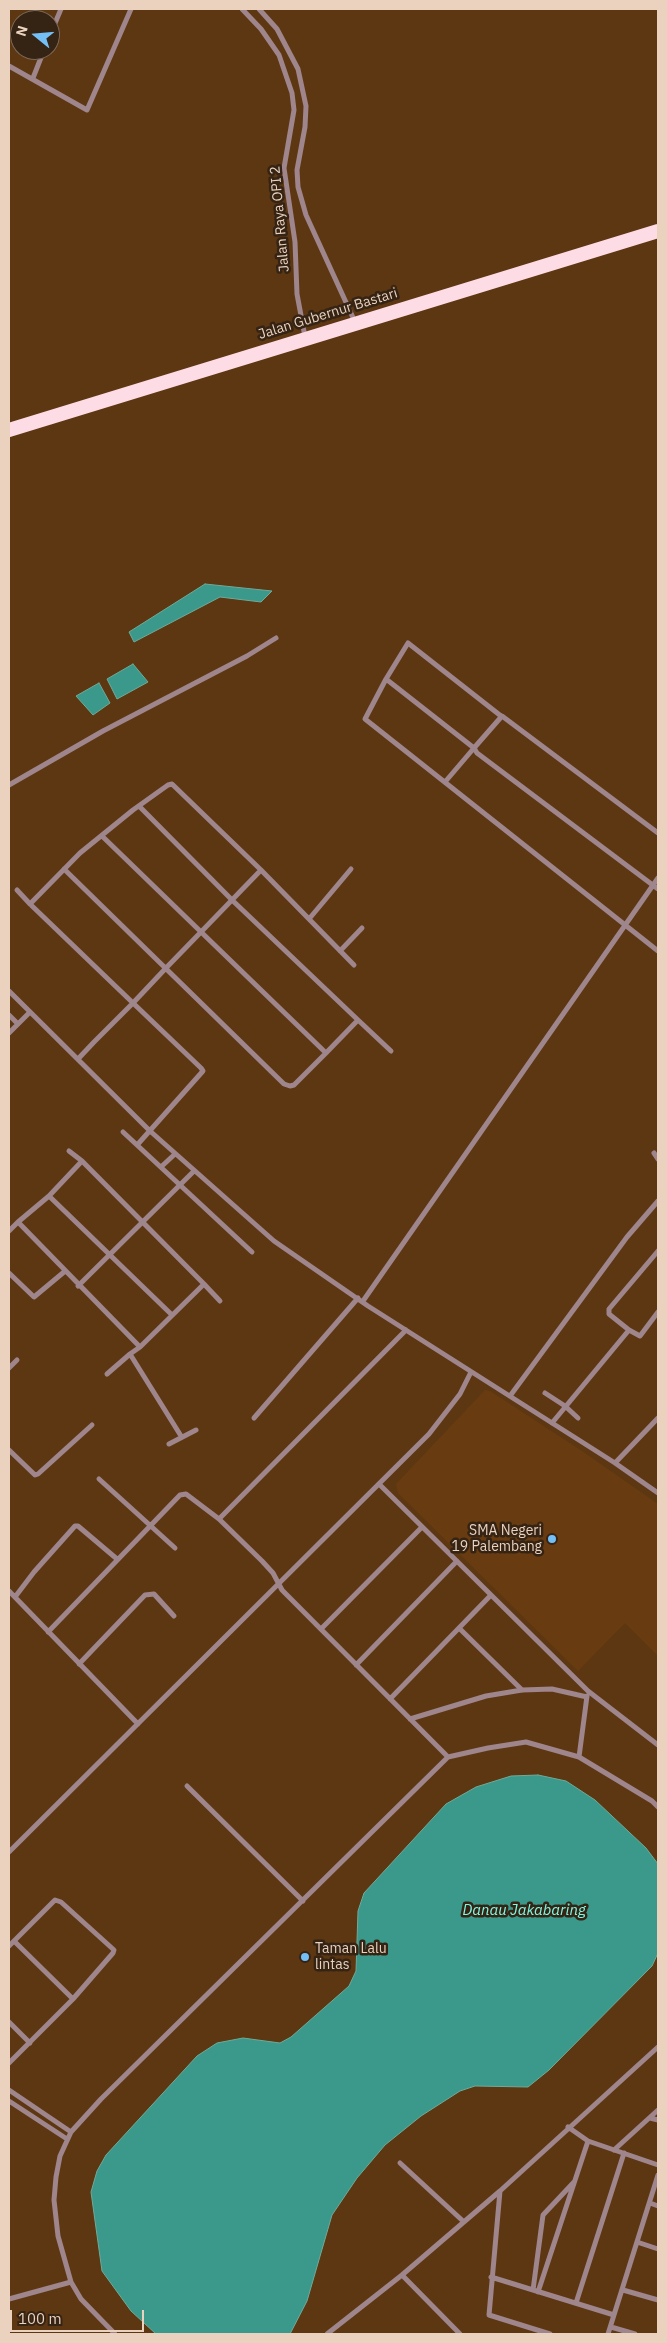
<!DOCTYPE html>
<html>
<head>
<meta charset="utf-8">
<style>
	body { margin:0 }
	#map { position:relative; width:667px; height:2343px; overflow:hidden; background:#5d3712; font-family:"IBM Plex Sans",sans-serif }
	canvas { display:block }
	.frame { position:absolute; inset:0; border:10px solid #ead2bf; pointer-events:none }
	.north { position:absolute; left:10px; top:10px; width:50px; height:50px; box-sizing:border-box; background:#352314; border:1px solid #7d6958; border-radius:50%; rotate:287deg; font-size:14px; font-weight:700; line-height:20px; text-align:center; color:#ead2bf }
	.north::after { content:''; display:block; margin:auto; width:18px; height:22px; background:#74c0f6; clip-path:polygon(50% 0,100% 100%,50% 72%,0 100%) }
	.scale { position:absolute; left:10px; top:2310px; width:134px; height:22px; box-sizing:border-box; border:2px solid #ead2bf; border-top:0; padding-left:6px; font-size:15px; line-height:18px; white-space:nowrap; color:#ead2bf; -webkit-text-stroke:4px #352314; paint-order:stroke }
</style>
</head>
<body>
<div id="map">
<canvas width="667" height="2343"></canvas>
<div class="frame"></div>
<div class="north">N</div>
<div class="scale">100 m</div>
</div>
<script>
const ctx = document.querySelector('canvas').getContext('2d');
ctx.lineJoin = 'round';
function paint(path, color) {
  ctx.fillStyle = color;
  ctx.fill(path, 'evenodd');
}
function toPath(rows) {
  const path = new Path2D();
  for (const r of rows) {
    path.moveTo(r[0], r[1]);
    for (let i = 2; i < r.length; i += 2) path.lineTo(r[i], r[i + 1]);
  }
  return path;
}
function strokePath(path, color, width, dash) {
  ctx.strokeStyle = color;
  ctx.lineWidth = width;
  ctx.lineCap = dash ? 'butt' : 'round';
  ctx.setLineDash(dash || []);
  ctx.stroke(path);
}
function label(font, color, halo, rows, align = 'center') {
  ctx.font = font + ' "IBM Plex Sans",sans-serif';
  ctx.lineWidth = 5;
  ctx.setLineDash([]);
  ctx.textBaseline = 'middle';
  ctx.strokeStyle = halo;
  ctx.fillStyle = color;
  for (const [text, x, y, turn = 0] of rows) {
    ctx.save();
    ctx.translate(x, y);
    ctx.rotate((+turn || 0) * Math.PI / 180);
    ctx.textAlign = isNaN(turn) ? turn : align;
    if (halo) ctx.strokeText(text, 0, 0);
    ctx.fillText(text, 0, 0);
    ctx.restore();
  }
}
const built = toPath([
	[485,1390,490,1391,582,1451,658,1504,658,1656,625,1623,578,1671,398,1493,396,1484]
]);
const water = toPath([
	[205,584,272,591,261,602,220,597,134,642,129,632,205,584],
	[133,664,148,682,117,699,107,679,133,664],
	[99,683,110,703,93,715,76,696,99,683],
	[538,1775,566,1781,595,1800,646,1848,658,1864,658,1953,652,1966,549,2070,528,2087,475,2086,460,2091,421,2116,385,2145,357,2178,332,2215,307,2301,290,2334,156,2334,131,2311,102,2271,91,2192,97,2171,106,2155,197,2056,217,2043,243,2038,280,2043,291,2037,349,1986,356,1971,358,1911,364,1893,446,1804,476,1787,511,1776,538,1775]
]);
const minor = toPath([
	[242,9,261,29,279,55,292,93,294,110,284,168,295,242,297,294,305,337],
	[259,9,277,29,298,69,306,106,305,127,297,170,298,187,306,215,355,322],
	[50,35,61,9],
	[9,66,87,110,131,9],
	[33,78,44,50],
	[386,679,408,643,501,716],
	[445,782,474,748,386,679,365,719,658,951],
	[9,785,103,731,247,656,276,638],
	[139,806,232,900,358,1020,326,1053],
	[658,833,502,716,474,748,477,753,658,889],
	[64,869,284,1084,290,1086,294,1085,326,1053,102,836],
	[261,870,354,965],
	[17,890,30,904],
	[309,919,351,869],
	[340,951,362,928],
	[9,991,150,1131,274,1241,368,1306,615,1463,658,1493],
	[9,1015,18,1024],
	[358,1020,391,1051],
	[9,1033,30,1012],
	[78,1059,94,1042,133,1003,166,968,201,932,261,870,172,784,168,785,133,810,80,853,30,904,133,1003,201,1068,203,1071,138,1144],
	[123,1132,252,1252],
	[654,1153,658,1159],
	[162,1166,175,1154],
	[49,1196,82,1161],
	[18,1222,49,1196,172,1315],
	[9,1231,18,1222,140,1347,204,1284,82,1161,69,1151],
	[9,1273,34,1297,64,1272],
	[204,1284,220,1301],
	[78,1286,194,1171],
	[363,1301,658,878],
	[629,1330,640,1336,658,1312],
	[140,1347,130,1354,181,1436],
	[9,1368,17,1360],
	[107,1374,130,1354],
	[545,1393,565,1406,578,1418],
	[510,1396,627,1237,658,1201],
	[254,1418,358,1298],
	[552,1423,629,1330,609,1314,609,1309,658,1251],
	[169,1444,196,1430],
	[9,1450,35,1475,38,1474,92,1425],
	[615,1463,658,1418],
	[99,1479,175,1548],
	[379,1484,588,1691,658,1745],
	[219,1519,406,1330],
	[9,1591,138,1724],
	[15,1597,34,1572,75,1526,78,1526,117,1559],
	[459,1628,522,1690],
	[321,1629,422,1527],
	[48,1632,180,1495,186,1494,219,1519,262,1561,273,1573,282,1590,448,1757],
	[79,1664,145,1595,154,1594,174,1616],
	[356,1665,457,1561],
	[390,1699,491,1595],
	[410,1719,486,1696,522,1690,552,1689,587,1697],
	[579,1757,587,1696],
	[187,1786,303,1901],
	[9,1852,429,1434,460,1394,471,1372],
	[14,1941,73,1999],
	[9,1946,55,1900,61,1902,114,1950,113,1953,73,1999,9,2063],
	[9,2022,30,2043],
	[9,2090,71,2132],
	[9,2101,67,2139],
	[650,2118,658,2120],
	[568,2127,588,2141,658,2165],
	[614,2150,658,2110],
	[400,2163,464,2222],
	[500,2191,489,2315,550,2334],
	[650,2203,658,2206],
	[637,2242,658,2249],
	[402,2275,460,2334],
	[491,2277,614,2315],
	[533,2290,543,2215,574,2182],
	[623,2290,658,2300],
	[538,2292,588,2141],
	[9,2299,71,2282],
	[576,2303,624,2153],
	[611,2327,635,2334],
	[115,2334,81,2299,71,2282,58,2236,54,2200,56,2177,60,2156,71,2132,101,2099,448,1757,488,1748,526,1742,579,1757,652,1801,658,1807],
	[327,2334,402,2275,500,2191,658,2047],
	[608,2334,658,2175]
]);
const trunk = toPath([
	[9,430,658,231]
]);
const markers = [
	[552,1539,5,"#74c0f6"],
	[305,1957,5,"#74c0f6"]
];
const streetNames = [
	["Jalan Raya OPI 2",280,219,-95],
	["Jalan Gubernur Bastari",328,314,-17]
];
const poiNames = [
	["SMA Negeri",542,1531],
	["19 Palembang",542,1547],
	["Taman Lalu",315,1949,"left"],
	["lintas",315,1965,"left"]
];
const waterNames = [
	["Danau Jakabaring",524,1911]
];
paint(built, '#683c10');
paint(water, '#3a998a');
strokePath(water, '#6faa9a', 1);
strokePath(minor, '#9f858c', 5);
strokePath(trunk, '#fedce6', 14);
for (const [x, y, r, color] of markers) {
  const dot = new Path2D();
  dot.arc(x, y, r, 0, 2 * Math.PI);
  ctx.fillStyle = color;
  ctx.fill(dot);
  strokePath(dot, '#352314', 2);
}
label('14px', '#ead2bf', '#352314', streetNames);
label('14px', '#ead2bf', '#352314', poiNames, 'right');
label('italic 15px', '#7efae4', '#352314', waterNames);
</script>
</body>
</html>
